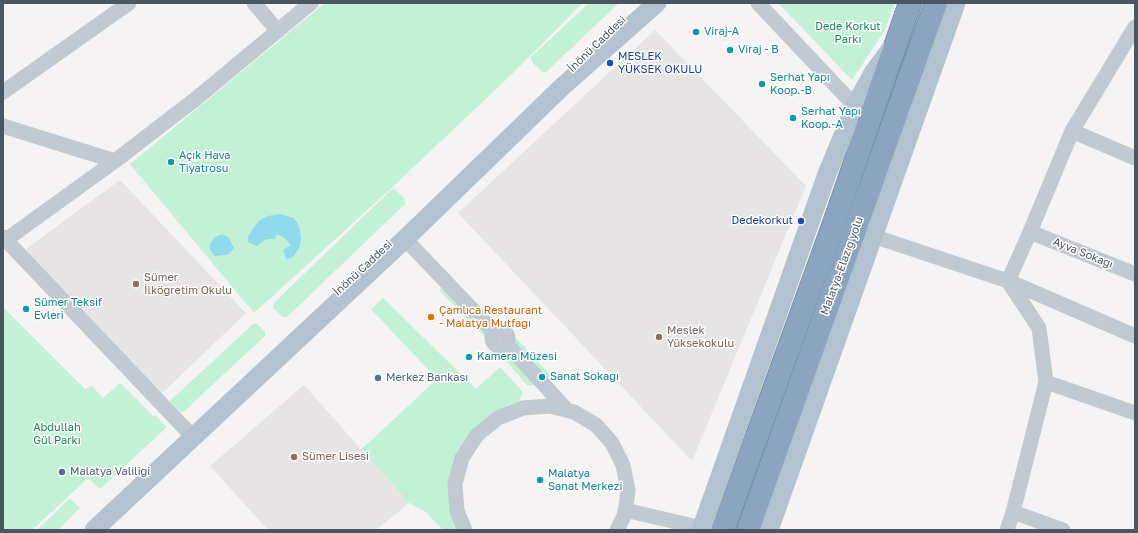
<!DOCTYPE html>
<html>
<head>
<meta charset="utf-8">
<style>
	body { margin:0 }
	#map { position:relative; width:1138px; height:533px; overflow:hidden; background:#f5f3f3; font-family:"Golos Text",sans-serif }
	canvas { display:block }
	.frame { position:absolute; inset:0; border:4px solid #4a5661; pointer-events:none }
</style>
</head>
<body>
<div id="map">
<canvas width="1138" height="533"></canvas>
<div class="frame"></div>
</div>
<script>
const ctx = document.querySelector('canvas').getContext('2d');
ctx.lineJoin = 'round';
function paint(path, color) {
  ctx.fillStyle = color;
  ctx.fill(path, 'evenodd');
}
function toPath(rows) {
  const path = new Path2D();
  for (const r of rows) {
    if (r.length === 3) {
      path.moveTo(r[0] + r[2], r[1]);
      path.arc(r[0], r[1], r[2], 0, 2 * Math.PI);
      continue;
    }
    path.moveTo(r[0], r[1]);
    for (let i = 2; i < r.length; i += 2) path.lineTo(r[i], r[i + 1]);
  }
  return path;
}
function strokePath(path, color, width, dash) {
  ctx.strokeStyle = color;
  ctx.lineWidth = width;
  ctx.lineCap = dash ? 'butt' : 'round';
  ctx.setLineDash(dash || []);
  ctx.stroke(path);
}
function label(font, color, halo, rows, align = 'center') {
  ctx.font = font + ' "Golos Text",sans-serif';
  ctx.lineWidth = 3;
  ctx.setLineDash([]);
  ctx.textBaseline = 'middle';
  ctx.strokeStyle = halo;
  ctx.fillStyle = color;
  for (const [text, x, y, turn = 0] of rows) {
    ctx.save();
    ctx.translate(x, y);
    ctx.rotate((+turn || 0) * Math.PI / 180);
    ctx.textAlign = isNaN(turn) ? turn : align;
    if (halo) ctx.strokeText(text, 0, 0);
    ctx.fillText(text, 0, 0);
    ctx.restore();
  }
}
const education = toPath([
	[655,30,806,186,692,461,458,213],
	[120,180,246,313,157,398,28,254,27,248],
	[304,385,409,503,376,530,268,530,210,466]
]);
const green = toPath([
	[325,3,583,3,512,74,385,194,254,313,130,164],
	[589,3,619,3,546,72,542,72,532,62,531,57],
	[778,3,895,3,885,30,852,80],
	[915,3,926,3,847,222,841,220],
	[392,189,396,190,405,199,405,204,287,317,283,317,273,308,274,303],
	[444,286,488,332,487,339,439,290],
	[383,298,476,389,500,367,523,392,519,401,504,407,494,415,457,457,459,530,443,530,426,512,409,503,361,449,376,436,437,379,371,309],
	[3,308,4,308,85,389,92,386,103,398,120,383,153,416,155,415,167,427,100,489,88,478,32,530,3,530],
	[253,324,257,324,265,332,265,336,182,413,170,401],
	[515,337,555,380,547,381,515,346],
	[507,352,537,386,527,385,500,354],
	[70,498,80,508,58,530,37,530]
]);
const water = toPath([
	[280,214,294,218,298,224,300,230,301,240,299,248,294,256,285,260,286,258,283,250,291,245,286,239,281,236,276,235,275,239,268,239,263,241,257,246,248,242,248,237,254,227,260,220,268,216],
	[222,234,228,237,234,248,229,254,225,255,214,256,210,249,210,245,215,237]
]);
const minor = toPath([
	[254,3,278,31],
	[758,3,855,106],
	[3,92,129,3],
	[3,126,115,161],
	[1072,131,1135,158],
	[1030,232,1135,274],
	[873,236,1008,281,1135,336],
	[3,237,193,437],
	[405,239,494,332],
	[3,242,115,161,198,97,311,3],
	[500,338,8],
	[506,343,567,410],
	[1046,382,1135,413],
	[625,510,702,528],
	[1013,512,1063,530],
	[465,530,457,511,455,484,462,458,477,435,498,418,523,408,550,406,574,412,596,425,612,443,623,465,628,490,625,514,617,530],
	[1007,530,1013,512,1046,382,1039,328,1008,281,1030,232,1072,131,1135,27]
]);
const major = toPath([
	[94,530,405,239,562,87,657,3],
	[701,530,827,174,855,106,873,73,890,50],
	[769,530,956,3]
]);
const highway = toPath([
	[723,530,834,223,910,3],
	[748,530,936,3]
]);
const markers = [
	[696,32,4,"#0f9aa8"],
	[730,50,4,"#0f9aa8"],
	[610,63,4,"#1a4fb4"],
	[762,84,4,"#0f9aa8"],
	[793,118,4,"#0f9aa8"],
	[171,162,4,"#0f9aa8"],
	[801,221,4,"#1a4fb4"],
	[136,284,4,"#8d6e63"],
	[26,309,4,"#0f9aa8"],
	[431,317,4,"#e8710a"],
	[659,337,4,"#8d6e63"],
	[469,357,4,"#0f9aa8"],
	[542,377,4,"#0f9aa8"],
	[378,378,4,"#5c6f8a"],
	[294,457,4,"#8d6e63"],
	[62,472,4,"#5c6f8a"],
	[540,480,4,"#0f9aa8"]
];
const parkNames = [
	["Dede Korkut",848,27],
	["Parkı",848,40],
	["Abdullah",57,428],
	["Gül Parkı",57,441]
];
const cultureNames = [
	["Viraj-A",704,32],
	["Viraj - B",738,50],
	["Serhat Yapı",770,78],
	["Koop.-B",770,91],
	["Serhat Yapı",801,112],
	["Koop.-A",801,125],
	["Açık Hava",179,156],
	["Tiyatrosu",179,169],
	["Sümer Teksif",34,303],
	["Evleri",34,316],
	["Kamera Müzesi",477,357],
	["Sanat Sokağı",550,377],
	["Malatya",548,474],
	["Sanat Merkezi",548,487]
];
const streetNames = [
	["İnönü Caddesi",597,44,-44],
	["Ayva Sokağı",1083,253,22],
	["Malatya-Elazığ yolu",842,266,-70],
	["İnönü Caddesi",363,268,-43]
];
const transitNames = [
	["MESLEK",618,57],
	["YÜKSEK OKULU",618,70],
	["Dedekorkut",793,221,"right"]
];
const educationNames = [
	["Sümer",144,278],
	["İlköğretim Okulu",144,291],
	["Meslek",667,331],
	["Yüksekokulu",667,344],
	["Sümer Lisesi",302,457]
];
const foodNames = [
	["Çamlıca Restaurant",439,311],
	["- Malatya Mutfağı",439,324]
];
const serviceNames = [
	["Merkez Bankası",386,378],
	["Malatya Valiliği",70,472]
];
paint(education, '#e6e4e5');
paint(green, '#c3f1d5');
paint(water, '#90daee');
strokePath(highway, '#7690ad', 24);
strokePath(minor, '#c1cad2', 15);
strokePath(major, '#b3c2d1', 19);
strokePath(highway, '#8ba5c1', 22);
for (const [x, y, r, color] of markers) {
  const dot = new Path2D();
  dot.arc(x, y, r, 0, 2 * Math.PI);
  ctx.fillStyle = color;
  ctx.fill(dot);
  strokePath(dot, '#fff', 1.5);
}
label('11px', '#17864f', '#fff', parkNames);
label('11px', '#0d838f', '#fff', cultureNames, 'left');
label('11px', '#4a5661', '#fff', streetNames);
label('11px', '#164399', '#fff', transitNames, 'left');
label('11px', '#785e54', '#fff', educationNames, 'left');
label('11px', '#c56008', '#fff', foodNames, 'left');
label('11px', '#4e5e75', '#fff', serviceNames, 'left');
</script>
</body>
</html>
